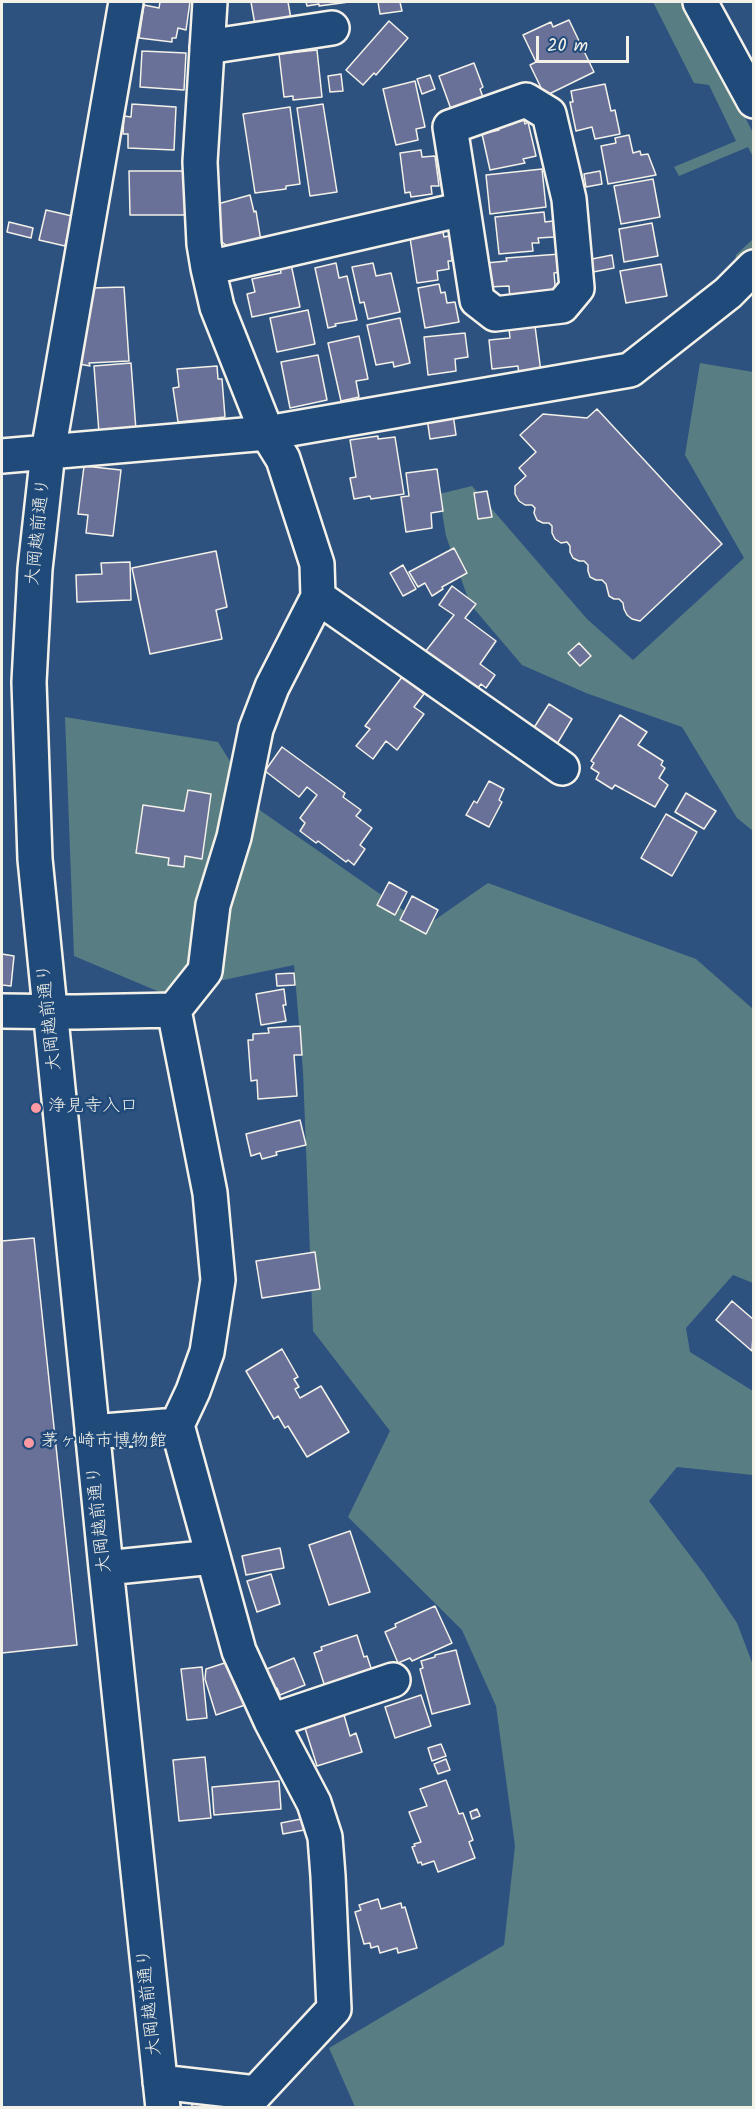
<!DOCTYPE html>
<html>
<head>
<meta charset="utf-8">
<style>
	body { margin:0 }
	#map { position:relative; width:755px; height:2109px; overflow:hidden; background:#2e5280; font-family:Kalam,sans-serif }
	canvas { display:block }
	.frame { position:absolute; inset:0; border:3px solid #f4f1e8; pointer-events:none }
	.scale { position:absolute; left:536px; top:36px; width:93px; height:27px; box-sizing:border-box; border:3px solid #f4f1e8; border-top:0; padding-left:8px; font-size:18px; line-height:21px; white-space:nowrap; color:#f4f1e8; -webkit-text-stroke:4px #1f4a7a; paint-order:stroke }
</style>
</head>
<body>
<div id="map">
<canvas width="755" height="2109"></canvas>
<div class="frame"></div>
<div class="scale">20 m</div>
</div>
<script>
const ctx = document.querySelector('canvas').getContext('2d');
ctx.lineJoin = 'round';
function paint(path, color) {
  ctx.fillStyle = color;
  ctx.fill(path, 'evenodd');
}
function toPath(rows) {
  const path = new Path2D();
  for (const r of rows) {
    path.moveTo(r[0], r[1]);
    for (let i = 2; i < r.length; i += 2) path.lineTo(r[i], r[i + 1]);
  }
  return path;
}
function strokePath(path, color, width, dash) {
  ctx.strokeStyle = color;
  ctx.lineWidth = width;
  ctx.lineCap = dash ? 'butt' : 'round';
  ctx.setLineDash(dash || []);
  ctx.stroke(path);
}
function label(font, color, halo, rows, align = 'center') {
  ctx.font = font + ' Kalam,"Klee One",sans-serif';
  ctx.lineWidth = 5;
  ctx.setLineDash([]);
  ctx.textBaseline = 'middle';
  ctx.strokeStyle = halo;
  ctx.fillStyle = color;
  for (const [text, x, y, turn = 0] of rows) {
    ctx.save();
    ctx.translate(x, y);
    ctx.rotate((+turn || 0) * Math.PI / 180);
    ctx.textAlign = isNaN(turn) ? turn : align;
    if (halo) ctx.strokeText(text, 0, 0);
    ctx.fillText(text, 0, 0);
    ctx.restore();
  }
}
const green = toPath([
	[653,2,687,2,753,133,753,157,748,147,679,176,674,167,736,141,709,85,694,83],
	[753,239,753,254,739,265,735,261,736,255],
	[700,363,753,372,753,831,737,818,682,727,586,693,522,665,470,604,446,536,439,494,472,486,587,619,633,660,744,558,685,455],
	[65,717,218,742,261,811,426,926,488,883,696,959,753,1009,753,1283,733,1275,686,1328,690,1352,753,1391,753,1475,677,1467,649,1501,704,1574,737,1623,753,1665,753,2107,355,2107,329,2048,504,1945,515,1846,496,1706,462,1630,348,1517,390,1431,313,1331,303,1071,294,965,162,993,74,956]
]);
const building = toPath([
	[160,2,190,2,186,30,178,28,176,38,172,38,172,42,139,38,144,5,159,8,160,2],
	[251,2,288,2,291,19,255,25,251,2],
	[306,2,349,2,319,6,319,4,307,6,306,2],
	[378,2,400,2,402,11,380,14,378,2],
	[569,20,594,72,545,96,530,65,536,62,523,35,551,22,553,27,569,20],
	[389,21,408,38,376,75,374,73,363,85,346,70,389,21],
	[317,50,322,97,293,100,293,96,284,97,279,54,317,50],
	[142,51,186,53,184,90,140,87,142,51],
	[474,63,483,87,480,89,484,100,452,112,439,76,474,63],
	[341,74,343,91,330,92,328,76,341,74],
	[430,75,435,89,422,94,417,79,430,75],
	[415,81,425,127,416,129,418,140,396,145,383,89,415,81],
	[605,84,611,111,615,110,620,134,595,139,592,127,576,131,570,102,573,102,571,91,605,84],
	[132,104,176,107,174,150,128,148,128,134,123,134,124,116,131,117,132,104],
	[323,104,337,192,310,196,297,108,323,104],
	[290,107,300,184,286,186,286,189,255,193,243,114,290,107],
	[524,120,525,124,528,122,536,156,523,159,525,163,490,170,482,134,499,130,498,126,524,120],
	[629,135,633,153,640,151,641,155,648,154,656,175,608,184,601,146,616,143,615,138,629,135],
	[421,150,422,157,435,156,439,186,431,186,432,194,411,197,410,192,405,193,400,153,421,150],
	[542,169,546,207,490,214,486,175,542,169],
	[129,171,185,171,185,215,130,215,129,171],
	[600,171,602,184,586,187,584,174,600,171],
	[653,179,660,217,621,224,614,186,653,179],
	[250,195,254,212,256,211,261,241,230,248,222,242,214,205,250,195],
	[46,210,72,216,65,246,39,240,46,210],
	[544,212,545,222,553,221,554,237,538,238,539,243,532,243,533,251,499,254,495,217,544,212],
	[9,222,33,228,31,238,7,232,9,222],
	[652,223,658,256,624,262,619,229,652,223],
	[443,232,444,237,453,235,455,251,451,252,452,261,448,261,449,269,437,271,438,280,417,283,410,238,443,232],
	[560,254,561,272,554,273,556,296,510,300,509,286,488,287,486,263,507,261,506,258,560,254],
	[612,255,614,268,588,273,587,260,612,255],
	[336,263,339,278,347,276,357,320,335,324,336,326,328,328,315,268,336,263],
	[373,263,376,276,391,273,400,312,368,319,364,302,360,303,352,267,373,263],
	[291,264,300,307,252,317,247,294,255,292,252,279,281,273,280,267,291,264],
	[661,264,667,296,626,303,620,271,661,264],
	[439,284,441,293,445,292,447,303,455,302,459,322,425,328,418,288,439,284],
	[124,287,129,361,89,363,90,366,79,364,92,288,124,287],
	[308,310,315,344,277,352,270,318,308,310],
	[400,318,410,363,394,367,393,362,376,365,367,325,400,318],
	[535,326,541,372,519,375,518,366,492,369,489,340,510,338,509,329,535,326],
	[465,333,468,357,455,359,456,371,428,375,424,337,465,333],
	[359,336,368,379,356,381,359,397,341,401,328,343,359,336],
	[318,355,327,400,290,408,281,362,318,355],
	[131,363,136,430,99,433,94,366,131,363],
	[217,366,218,379,222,379,225,417,178,422,173,388,179,387,177,369,217,366],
	[597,409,722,544,640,621,632,619,627,615,624,609,623,603,619,599,614,599,609,596,606,584,602,580,596,580,590,577,588,571,588,565,584,561,579,561,573,558,570,552,570,546,567,542,561,543,555,539,552,533,552,526,549,523,543,523,537,520,534,513,535,508,532,505,525,505,519,501,515,494,515,486,526,476,519,468,536,452,520,435,543,414,587,418,597,409],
	[453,414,456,435,430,439,427,418,453,414],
	[378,436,378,439,395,437,404,494,371,499,370,496,354,499,350,478,356,477,350,440,378,436],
	[84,466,121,470,113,536,86,533,88,515,78,514,84,466],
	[437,469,443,511,431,513,432,528,406,532,401,497,409,496,406,473,437,469],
	[487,491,492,517,478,519,474,493,487,491],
	[454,548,467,573,442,587,443,589,432,596,425,583,418,587,409,572,454,548],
	[216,551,227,607,216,610,222,639,150,654,132,568,216,551],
	[130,562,131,600,77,602,76,575,102,574,101,563,130,562],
	[403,565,416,589,403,596,390,573,403,565],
	[452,586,476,604,465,618,496,641,480,664,495,675,486,688,481,684,475,692,425,652,454,615,439,605,452,586],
	[579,643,591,656,580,666,568,653,579,643],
	[402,677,424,694,414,707,424,714,397,750,386,741,373,759,356,746,370,729,365,726,402,677],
	[549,704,572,719,554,749,530,734,549,704],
	[620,715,647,732,638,745,663,761,661,765,665,768,659,778,668,785,655,807,615,785,612,789,596,779,599,773,591,768,594,763,591,761,620,715],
	[282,747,345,793,343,797,361,810,356,816,372,828,360,845,365,849,354,865,348,860,346,862,318,841,316,843,300,831,305,823,300,818,317,795,307,787,299,797,265,771,282,747],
	[489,781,504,789,499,800,502,802,489,827,466,815,474,801,477,803,489,781],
	[188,790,211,794,202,859,185,856,184,867,168,865,169,858,136,853,143,805,184,811,188,790],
	[686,793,716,811,704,829,675,812,686,793],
	[666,814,697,832,672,876,641,858,666,814],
	[389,882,407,892,395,915,377,905,389,882],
	[412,896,438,910,426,934,400,920,412,896],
	[2,954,14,956,11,986,2,985,2,954],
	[294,973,295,985,277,986,276,974,294,973],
	[284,989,286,1005,283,1005,286,1021,261,1025,256,994,284,989],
	[300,1026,302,1055,294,1055,297,1096,258,1099,257,1080,251,1081,248,1040,253,1040,253,1034,269,1033,268,1028,300,1026],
	[300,1120,306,1145,276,1152,277,1155,262,1159,260,1153,251,1156,246,1134,300,1120],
	[34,1238,77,1645,2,1653,2,1241,34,1238],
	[315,1252,320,1289,262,1298,256,1261,315,1252],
	[732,1301,754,1320,752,1351,716,1320,732,1301],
	[282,1349,298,1377,294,1379,299,1387,295,1389,300,1398,321,1386,349,1432,307,1457,288,1426,285,1428,278,1416,274,1419,246,1371,282,1349],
	[350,1531,370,1592,329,1605,309,1545,350,1531],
	[280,1548,284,1568,246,1575,242,1556,280,1548],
	[271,1574,280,1604,257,1612,247,1581,271,1574],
	[435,1606,452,1643,412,1661,410,1658,398,1663,385,1632,396,1627,395,1624,435,1606],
	[357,1635,364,1657,367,1656,373,1674,326,1690,314,1653,322,1650,321,1647,357,1635],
	[456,1650,470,1704,432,1714,420,1669,423,1668,421,1661,435,1657,435,1655,456,1650],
	[294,1658,305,1685,280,1695,277,1688,270,1691,262,1671,294,1658],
	[234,1660,248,1704,216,1715,205,1679,206,1669,234,1660],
	[202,1667,207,1718,187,1720,181,1669,202,1667],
	[421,1695,431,1726,395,1738,385,1707,421,1695],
	[344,1715,350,1736,356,1733,362,1752,317,1766,305,1728,344,1715],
	[441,1744,446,1756,432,1761,428,1748,441,1744],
	[205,1757,211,1818,179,1821,173,1760,205,1757],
	[446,1759,450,1770,438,1774,434,1764,446,1759],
	[446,1780,459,1814,463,1813,473,1840,469,1842,475,1858,438,1872,434,1861,422,1865,421,1862,418,1863,412,1847,415,1846,414,1844,421,1842,409,1812,427,1806,420,1789,446,1780],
	[279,1781,281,1809,214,1815,212,1787,279,1781],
	[477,1809,480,1816,472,1819,470,1812,477,1809],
	[301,1819,304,1830,283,1834,281,1823,301,1819],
	[378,1899,381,1909,401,1903,402,1908,405,1907,417,1948,398,1953,397,1948,380,1953,378,1946,371,1948,370,1943,364,1944,355,1912,361,1910,359,1905,378,1899],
	[192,2096,218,2098,217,2108,192,2108,192,2096]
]);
const minor = toPath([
	[126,2,48,452,35,569,29,682,35,859,106,1568,163,2108],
	[210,2,200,162,204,244,208,268,217,307,267,433,283,459,317,564,318,597,272,687,256,729,234,837,213,905,205,971,174,1010,210,1193,218,1280,207,1352,193,1391,177,1425,239,1651,271,1721,314,1803,325,1837,328,1876,334,2009,242,2108],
	[700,2,754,101],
	[207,47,332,28],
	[208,268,463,209,450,127,526,100,549,114,569,199,577,288,562,306,495,314,477,300,463,209],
	[2,456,267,433,630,370,728,293,754,267],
	[318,597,562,768],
	[2,1011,77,1012,174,1010],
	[92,1432,177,1425],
	[106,1568,213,1557],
	[271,1721,393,1680],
	[160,2082,256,2093]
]);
const markers = [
	[36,1108,6,"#ff9aa2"],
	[29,1443,6,"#ff9aa2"]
];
const streetNames = [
	["大岡越前通り",40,532,-84],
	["大岡越前通り",51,1017,-96],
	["大岡越前通り",101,1519,-96],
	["大岡越前通り",151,2002,-96]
];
const poiNames = [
	["浄見寺入口",48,1108],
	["茅ヶ崎市博物館",41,1443]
];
paint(green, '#587d83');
paint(building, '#697198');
strokePath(building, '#f4f1e8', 1.5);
strokePath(minor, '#f4f1e8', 38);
strokePath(minor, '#1f4a7a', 33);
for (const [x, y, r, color] of markers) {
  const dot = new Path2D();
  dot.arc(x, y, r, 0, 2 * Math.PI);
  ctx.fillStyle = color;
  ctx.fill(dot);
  strokePath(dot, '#1f4a7a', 2);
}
label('18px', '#f4f1e8', '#1f4a7a', streetNames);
label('18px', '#f4f1e8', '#1f4a7a', poiNames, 'left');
</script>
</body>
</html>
